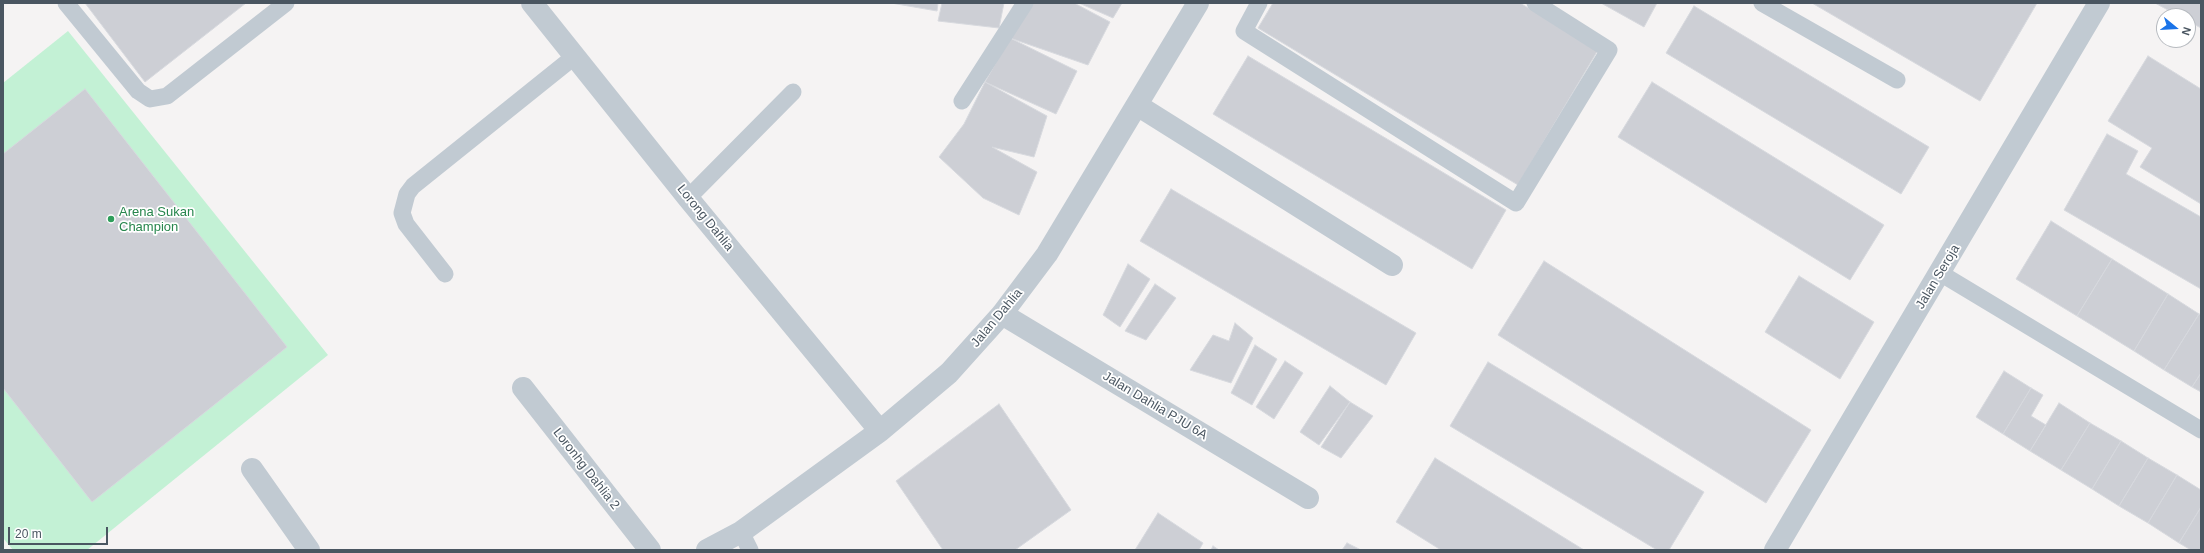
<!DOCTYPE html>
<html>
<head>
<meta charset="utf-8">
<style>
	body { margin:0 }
	#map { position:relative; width:2204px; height:553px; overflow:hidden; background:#f5f3f3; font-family:Arial,sans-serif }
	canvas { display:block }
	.frame { position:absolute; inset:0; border:4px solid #4a5661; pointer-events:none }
	.north { position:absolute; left:2156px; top:8px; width:40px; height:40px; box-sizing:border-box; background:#fff; border:1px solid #b7bbc0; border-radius:50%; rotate:108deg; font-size:11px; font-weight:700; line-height:16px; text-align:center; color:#4a5661 }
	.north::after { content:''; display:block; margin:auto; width:14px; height:18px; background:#1a73e8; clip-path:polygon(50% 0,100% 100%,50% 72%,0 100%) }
	.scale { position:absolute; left:8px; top:527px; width:100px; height:18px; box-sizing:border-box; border:2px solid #4a5661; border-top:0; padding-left:5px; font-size:12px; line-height:14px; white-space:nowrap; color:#4a5661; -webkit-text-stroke:3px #fff; paint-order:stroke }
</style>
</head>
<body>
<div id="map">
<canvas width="2204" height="553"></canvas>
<div class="frame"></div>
<div class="north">N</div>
<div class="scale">20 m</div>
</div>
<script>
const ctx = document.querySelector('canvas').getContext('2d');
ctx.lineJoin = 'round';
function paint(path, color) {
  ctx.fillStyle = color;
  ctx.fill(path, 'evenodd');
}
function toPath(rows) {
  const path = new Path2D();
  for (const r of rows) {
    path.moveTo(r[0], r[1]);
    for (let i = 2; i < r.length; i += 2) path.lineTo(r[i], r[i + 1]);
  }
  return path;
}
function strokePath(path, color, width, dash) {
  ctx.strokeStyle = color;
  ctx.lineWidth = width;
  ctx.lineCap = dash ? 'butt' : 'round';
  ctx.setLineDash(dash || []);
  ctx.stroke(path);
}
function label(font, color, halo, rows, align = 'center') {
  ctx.font = font + ' Arial,sans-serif';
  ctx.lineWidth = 3.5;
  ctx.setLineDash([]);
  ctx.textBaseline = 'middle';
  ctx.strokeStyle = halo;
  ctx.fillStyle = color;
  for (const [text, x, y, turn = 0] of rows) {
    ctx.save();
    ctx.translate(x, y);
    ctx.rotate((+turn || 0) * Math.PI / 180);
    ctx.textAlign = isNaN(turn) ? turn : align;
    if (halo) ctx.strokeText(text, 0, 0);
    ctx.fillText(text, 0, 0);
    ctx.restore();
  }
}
const green = toPath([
	[68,31,328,355,87,550,13,550,3,538,3,83]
]);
const building = toPath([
	[85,3,246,3,145,82,85,3],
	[891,3,938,3,937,11,891,3],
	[942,3,1004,3,999,28,938,21,942,3],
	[1033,3,1074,3,1110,22,1088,65,1010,38,1033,3],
	[1079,3,1122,3,1113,18,1079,3],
	[1273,3,1520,3,1598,50,1518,185,1258,28,1273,3],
	[1601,3,1657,3,1644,27,1601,3],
	[1812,3,2037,3,1980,101,1812,3],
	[2155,3,2201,3,2201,28,2188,21,2188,16,2179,16,2155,3],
	[1694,6,1929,147,1901,194,1666,53,1694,6],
	[1010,38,1077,71,1056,114,985,82,1010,38],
	[1248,56,1506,210,1472,269,1213,114,1248,56],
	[2148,56,2201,89,2201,204,2140,167,2152,148,2108,121,2148,56],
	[985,82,1047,116,1034,157,992,147,1037,172,1019,215,983,198,939,157,964,124,985,82],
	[1652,82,1884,225,1850,280,1618,137,1652,82],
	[85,89,287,347,92,502,3,388,3,154,85,89],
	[2107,134,2138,151,2126,174,2201,217,2201,289,2064,210,2107,134],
	[1171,189,1416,333,1386,385,1140,241,1171,189],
	[2051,221,2112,259,2077,316,2016,279,2051,221],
	[2112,259,2168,294,2134,351,2077,316,2112,259],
	[1544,261,1811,430,1766,503,1498,335,1544,261],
	[1128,264,1150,279,1120,327,1103,315,1128,264],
	[1799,276,1874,322,1840,379,1765,332,1799,276],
	[1155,284,1176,298,1146,340,1125,331,1155,284],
	[2168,294,2199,314,2164,370,2134,351,2168,294],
	[2199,314,2201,315,2201,373,2192,387,2164,370,2199,314],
	[1235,323,1253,338,1231,383,1190,370,1213,335,1229,341,1235,323],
	[1255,345,1277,359,1252,405,1231,393,1255,345],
	[1285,361,1303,373,1274,419,1256,407,1285,361],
	[1488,362,1704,492,1669,550,1657,550,1450,426,1488,362],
	[2004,371,2031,388,2003,434,1976,417,2004,371],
	[2201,373,2201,392,2192,387,2201,373],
	[1330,386,1350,402,1319,445,1300,432,1330,386],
	[2031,388,2043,395,2031,416,2046,425,2030,451,2003,434,2031,388],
	[1350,402,1373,416,1341,458,1321,447,1350,402],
	[2059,403,2090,423,2061,470,2030,451,2059,403],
	[999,404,1071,510,1015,550,943,550,896,481,999,404],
	[2090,423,2121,441,2092,489,2061,470,2090,423],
	[2121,441,2148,458,2119,506,2092,489,2121,441],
	[1435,458,1584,550,1441,550,1396,522,1435,458],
	[2148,458,2177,475,2148,523,2119,506,2148,458],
	[2177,475,2201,490,2201,507,2179,543,2148,523,2177,475],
	[2201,507,2201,550,2191,550,2179,543,2201,507],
	[1158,513,1203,543,1199,550,1135,550,1158,513],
	[1347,543,1361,550,1342,550,1347,543],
	[1213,546,1219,550,1211,550,1213,546]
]);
const lane = toPath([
	[66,3,138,91,150,99,167,96,286,3],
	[1259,3,1244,31,1516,203,1609,50,1535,3],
	[1762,3,1897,80],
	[962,101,1025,3],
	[688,198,793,92],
	[1940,273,2201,430],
	[445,274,406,224,402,213,407,194,413,186,575,56],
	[741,532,750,550]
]);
const street = toPath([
	[532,3,688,198,880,431],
	[1137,105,1392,265],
	[1002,314,1308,498],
	[523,388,650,550],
	[252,469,309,550],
	[707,550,741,532,880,431,949,373,1002,314,1047,254,1198,3],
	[1775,550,2099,3]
]);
const markers = [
	[111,219,4,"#2e9e5b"]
];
const leisureNames = [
	["Arena Sukan",119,212],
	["Champion",119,227]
];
const streetNames = [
	["Lorong Dahlia",705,218,51],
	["Jalan Seroja",1938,277,-59],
	["Jalan Dahlia",997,318,-50],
	["Jalan Dahlia PJU 6A",1155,406,31],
	["Loronhg Dahlia 2",586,469,52]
];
paint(green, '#c3f1d5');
paint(building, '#cdcfd5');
strokePath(building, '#d7d9de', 1);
strokePath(lane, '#c1cad2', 17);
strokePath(street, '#c1cad2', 22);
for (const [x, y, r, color] of markers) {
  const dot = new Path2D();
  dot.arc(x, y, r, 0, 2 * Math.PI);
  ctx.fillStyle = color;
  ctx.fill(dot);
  strokePath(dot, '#fff', 1.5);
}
label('13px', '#27864d', '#fff', leisureNames, 'left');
label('13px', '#4a5661', '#fff', streetNames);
</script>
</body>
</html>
